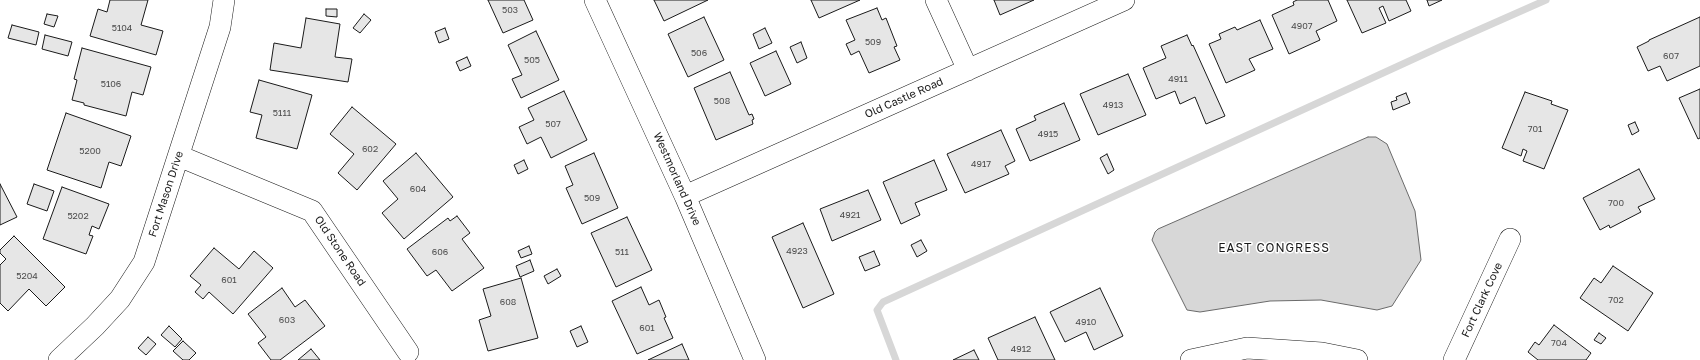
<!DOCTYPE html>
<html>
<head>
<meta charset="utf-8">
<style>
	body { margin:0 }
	canvas { display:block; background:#fff }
</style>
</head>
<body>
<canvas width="1700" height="360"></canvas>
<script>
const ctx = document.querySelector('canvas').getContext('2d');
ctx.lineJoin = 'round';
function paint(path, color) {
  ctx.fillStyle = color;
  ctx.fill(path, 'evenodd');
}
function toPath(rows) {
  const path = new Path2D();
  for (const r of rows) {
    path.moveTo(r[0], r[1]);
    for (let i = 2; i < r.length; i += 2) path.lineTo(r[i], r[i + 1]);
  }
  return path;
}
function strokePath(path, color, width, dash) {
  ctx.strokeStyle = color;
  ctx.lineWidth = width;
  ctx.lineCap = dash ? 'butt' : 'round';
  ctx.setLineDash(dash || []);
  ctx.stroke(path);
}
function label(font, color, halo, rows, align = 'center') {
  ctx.font = font + ' "Golos Text",sans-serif';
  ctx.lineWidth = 3;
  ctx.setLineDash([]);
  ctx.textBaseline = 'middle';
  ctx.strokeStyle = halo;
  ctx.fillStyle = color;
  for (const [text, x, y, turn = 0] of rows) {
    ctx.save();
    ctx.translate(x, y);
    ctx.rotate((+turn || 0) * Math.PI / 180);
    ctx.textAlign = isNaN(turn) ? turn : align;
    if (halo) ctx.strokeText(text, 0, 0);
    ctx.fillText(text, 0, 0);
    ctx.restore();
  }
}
const water = toPath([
	[1368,137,1376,137,1387,144,1415,211,1421,260,1392,306,1377,310,1321,300,1270,301,1200,312,1187,310,1152,240,1155,232,1158,229,1368,137]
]);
const stream = toPath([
	[896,360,877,310,883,302,1442,46,1546,0]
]);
const building = toPath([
	[110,0,148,0,141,25,163,31,156,55,90,36,98,9,107,12,110,0],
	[488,0,524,0,533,20,503,33,488,0],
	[654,0,708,0,664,21,654,0],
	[811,0,860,0,819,18,811,0],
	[994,0,1034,0,1000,15,994,0],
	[1297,0,1328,0,1337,21,1316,31,1320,40,1289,54,1272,15,1294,5,1293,2,1297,0],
	[1347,0,1406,0,1411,11,1389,21,1383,6,1379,8,1386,23,1362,33,1347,0],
	[1427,0,1442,0,1429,6,1427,0],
	[877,8,882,20,886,18,897,46,894,47,900,60,869,73,859,51,851,55,846,44,855,40,846,20,877,8],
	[326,9,337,9,337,17,326,16,326,9],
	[47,14,58,16,54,27,44,24,47,14],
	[364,14,371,20,360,33,353,28,364,14],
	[704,17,724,60,688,77,668,34,704,17],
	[1700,17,1700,66,1667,81,1660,66,1648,71,1637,47,1649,41,1649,40,1700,17],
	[306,18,340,24,335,57,352,59,348,82,270,70,274,43,301,48,306,18],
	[1260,20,1273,49,1249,59,1255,70,1226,83,1209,44,1221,39,1219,34,1235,27,1237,30,1260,20],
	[12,25,39,32,36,45,8,38,12,25],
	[445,28,449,39,439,43,435,32,445,28],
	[765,28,772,43,759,49,753,34,765,28],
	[536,31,559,80,521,98,512,79,522,75,508,45,536,31],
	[45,35,72,42,68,56,42,49,45,35],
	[1187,35,1192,46,1193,45,1225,116,1206,124,1195,97,1180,104,1175,91,1156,99,1143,68,1166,58,1161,46,1187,35],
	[801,42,807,58,797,63,790,47,801,42],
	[82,48,151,67,143,95,132,92,126,116,84,105,84,103,72,100,77,80,74,79,82,48],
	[776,51,791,84,765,96,750,63,776,51],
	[467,57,471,66,460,71,456,62,467,57],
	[730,72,749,115,752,114,754,119,752,120,753,124,716,140,694,88,730,72],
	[1128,74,1146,115,1098,135,1080,94,1128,74],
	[259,80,312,95,297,149,256,138,262,115,250,112,259,80],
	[1700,89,1700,138,1698,139,1679,98,1700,89],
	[564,91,587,140,551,158,541,137,527,144,519,127,534,120,528,108,564,91],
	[1525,92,1552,101,1551,104,1568,110,1544,169,1523,161,1527,151,1523,149,1521,156,1502,148,1525,92],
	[1406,93,1410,103,1393,110,1391,102,1397,100,1396,97,1406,93],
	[1064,103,1080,140,1030,161,1016,129,1036,120,1034,116,1064,103],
	[352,107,396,144,357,190,338,173,354,154,330,134,352,107],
	[66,113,131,136,121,166,109,162,101,188,47,170,66,113],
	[1635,122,1639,131,1632,135,1628,125,1635,122],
	[1001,130,1015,161,1005,166,1009,174,965,193,947,154,1001,130],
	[416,153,453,197,404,239,382,213,398,199,383,181,416,153],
	[594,153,618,208,582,224,566,188,573,185,565,166,594,153],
	[1107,154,1114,170,1108,174,1100,158,1107,154],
	[524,160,528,169,518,174,514,165,524,160],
	[934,160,947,190,915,203,920,215,901,224,883,182,934,160],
	[1639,169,1655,199,1638,207,1641,212,1610,228,1609,225,1600,230,1583,198,1639,169],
	[0,184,17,217,0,225,0,184],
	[34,184,54,191,47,211,27,204,34,184],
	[62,187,109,204,99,229,92,226,89,235,93,236,86,254,43,239,62,187],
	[868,190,881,220,832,241,820,209,868,190],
	[457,216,470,233,462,239,484,268,452,291,436,270,427,276,407,249,448,218,450,221,457,216],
	[627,217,652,270,616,287,591,233,627,217],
	[803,223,834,294,803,308,772,237,803,223],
	[14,236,65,287,46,306,29,289,8,311,0,303,0,265,6,259,0,253,0,250,14,236],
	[921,240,927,251,917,257,911,245,921,240],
	[529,246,532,254,521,258,518,251,529,246],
	[214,248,239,269,254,251,273,268,233,314,209,292,203,299,195,292,201,285,190,276,214,248],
	[874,251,880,265,865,271,859,257,874,251],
	[530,260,534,271,520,277,516,266,530,260],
	[1613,266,1653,293,1628,331,1580,298,1594,278,1601,283,1613,266],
	[557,269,561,276,548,284,544,276,557,269],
	[521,278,538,338,488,351,479,320,491,316,483,289,521,278],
	[641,287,649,305,659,300,666,317,664,318,673,338,637,354,612,301,641,287],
	[282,288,295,307,305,300,325,326,280,360,271,360,258,343,266,337,248,314,282,288],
	[1100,288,1123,336,1094,350,1086,332,1065,342,1050,312,1100,288],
	[1035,317,1055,360,998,360,988,338,1035,317],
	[1554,325,1591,353,1586,360,1538,360,1528,352,1535,342,1539,345,1554,325],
	[169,326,182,339,175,347,161,335,169,326],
	[581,326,588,342,577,347,570,331,581,326],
	[1599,333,1606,338,1601,344,1594,340,1599,333],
	[148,337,156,344,146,355,138,348,148,337],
	[183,341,196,353,189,360,183,360,173,351,183,341],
	[682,344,689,360,648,360,682,344],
	[311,349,320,360,298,360,311,349],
	[974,350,979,360,953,360,974,350]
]);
const street = toPath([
	[595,0,685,196,755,360],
	[936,0,968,70],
	[179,156,312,211,408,352],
	[685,196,1124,0],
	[59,360,95,326,120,299,144,262,220,27,224,0],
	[1191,360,1247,348,1322,353,1357,360],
	[1454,360,1510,239]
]);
const numberNames = [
	["503",510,10],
	["4907",1302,26],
	["5104",122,28],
	["509",873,42],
	["506",699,53],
	["607",1671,56],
	["505",532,60],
	["4911",1178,79],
	["5106",111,84],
	["508",722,101],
	["4913",1113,105],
	["5111",282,113],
	["507",553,124],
	["701",1535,129],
	["4915",1048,134],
	["602",370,149],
	["5200",90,151],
	["4917",981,164],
	["604",418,189],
	["509",592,198],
	["700",1616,203],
	["4921",850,215],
	["5202",78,216],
	["4923",797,251],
	["606",440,252],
	["511",622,252],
	["5204",27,276],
	["601",229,280],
	["702",1616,300],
	["608",508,302],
	["603",287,320],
	["4910",1086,322],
	["601",647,328],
	["704",1559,343],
	["4912",1021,349]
];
const streetNames = [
	["Old Castle Road",904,98,-24],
	["Westmorland Drive",677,179,66],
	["Fort Mason Drive",166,194,-72],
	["Old Stone Road",340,251,56],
	["Fort Clark Cove",1482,300,-65]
];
const neighbourhoodNames = [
	["EAST CONGRESS",1274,248]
];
paint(water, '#d7d7d7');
strokePath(water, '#6a6a6a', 1);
strokePath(stream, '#d7d7d7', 7);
paint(building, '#e6e6e6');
strokePath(building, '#1a1a1a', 1);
strokePath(street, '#1a1a1a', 22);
strokePath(street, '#fff', 21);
label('9px', '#4d4d4d', null, numberNames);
label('11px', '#1a1a1a', '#fff', streetNames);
ctx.letterSpacing = '1px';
label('12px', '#1a1a1a', '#fff', neighbourhoodNames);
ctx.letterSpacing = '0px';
</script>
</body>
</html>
